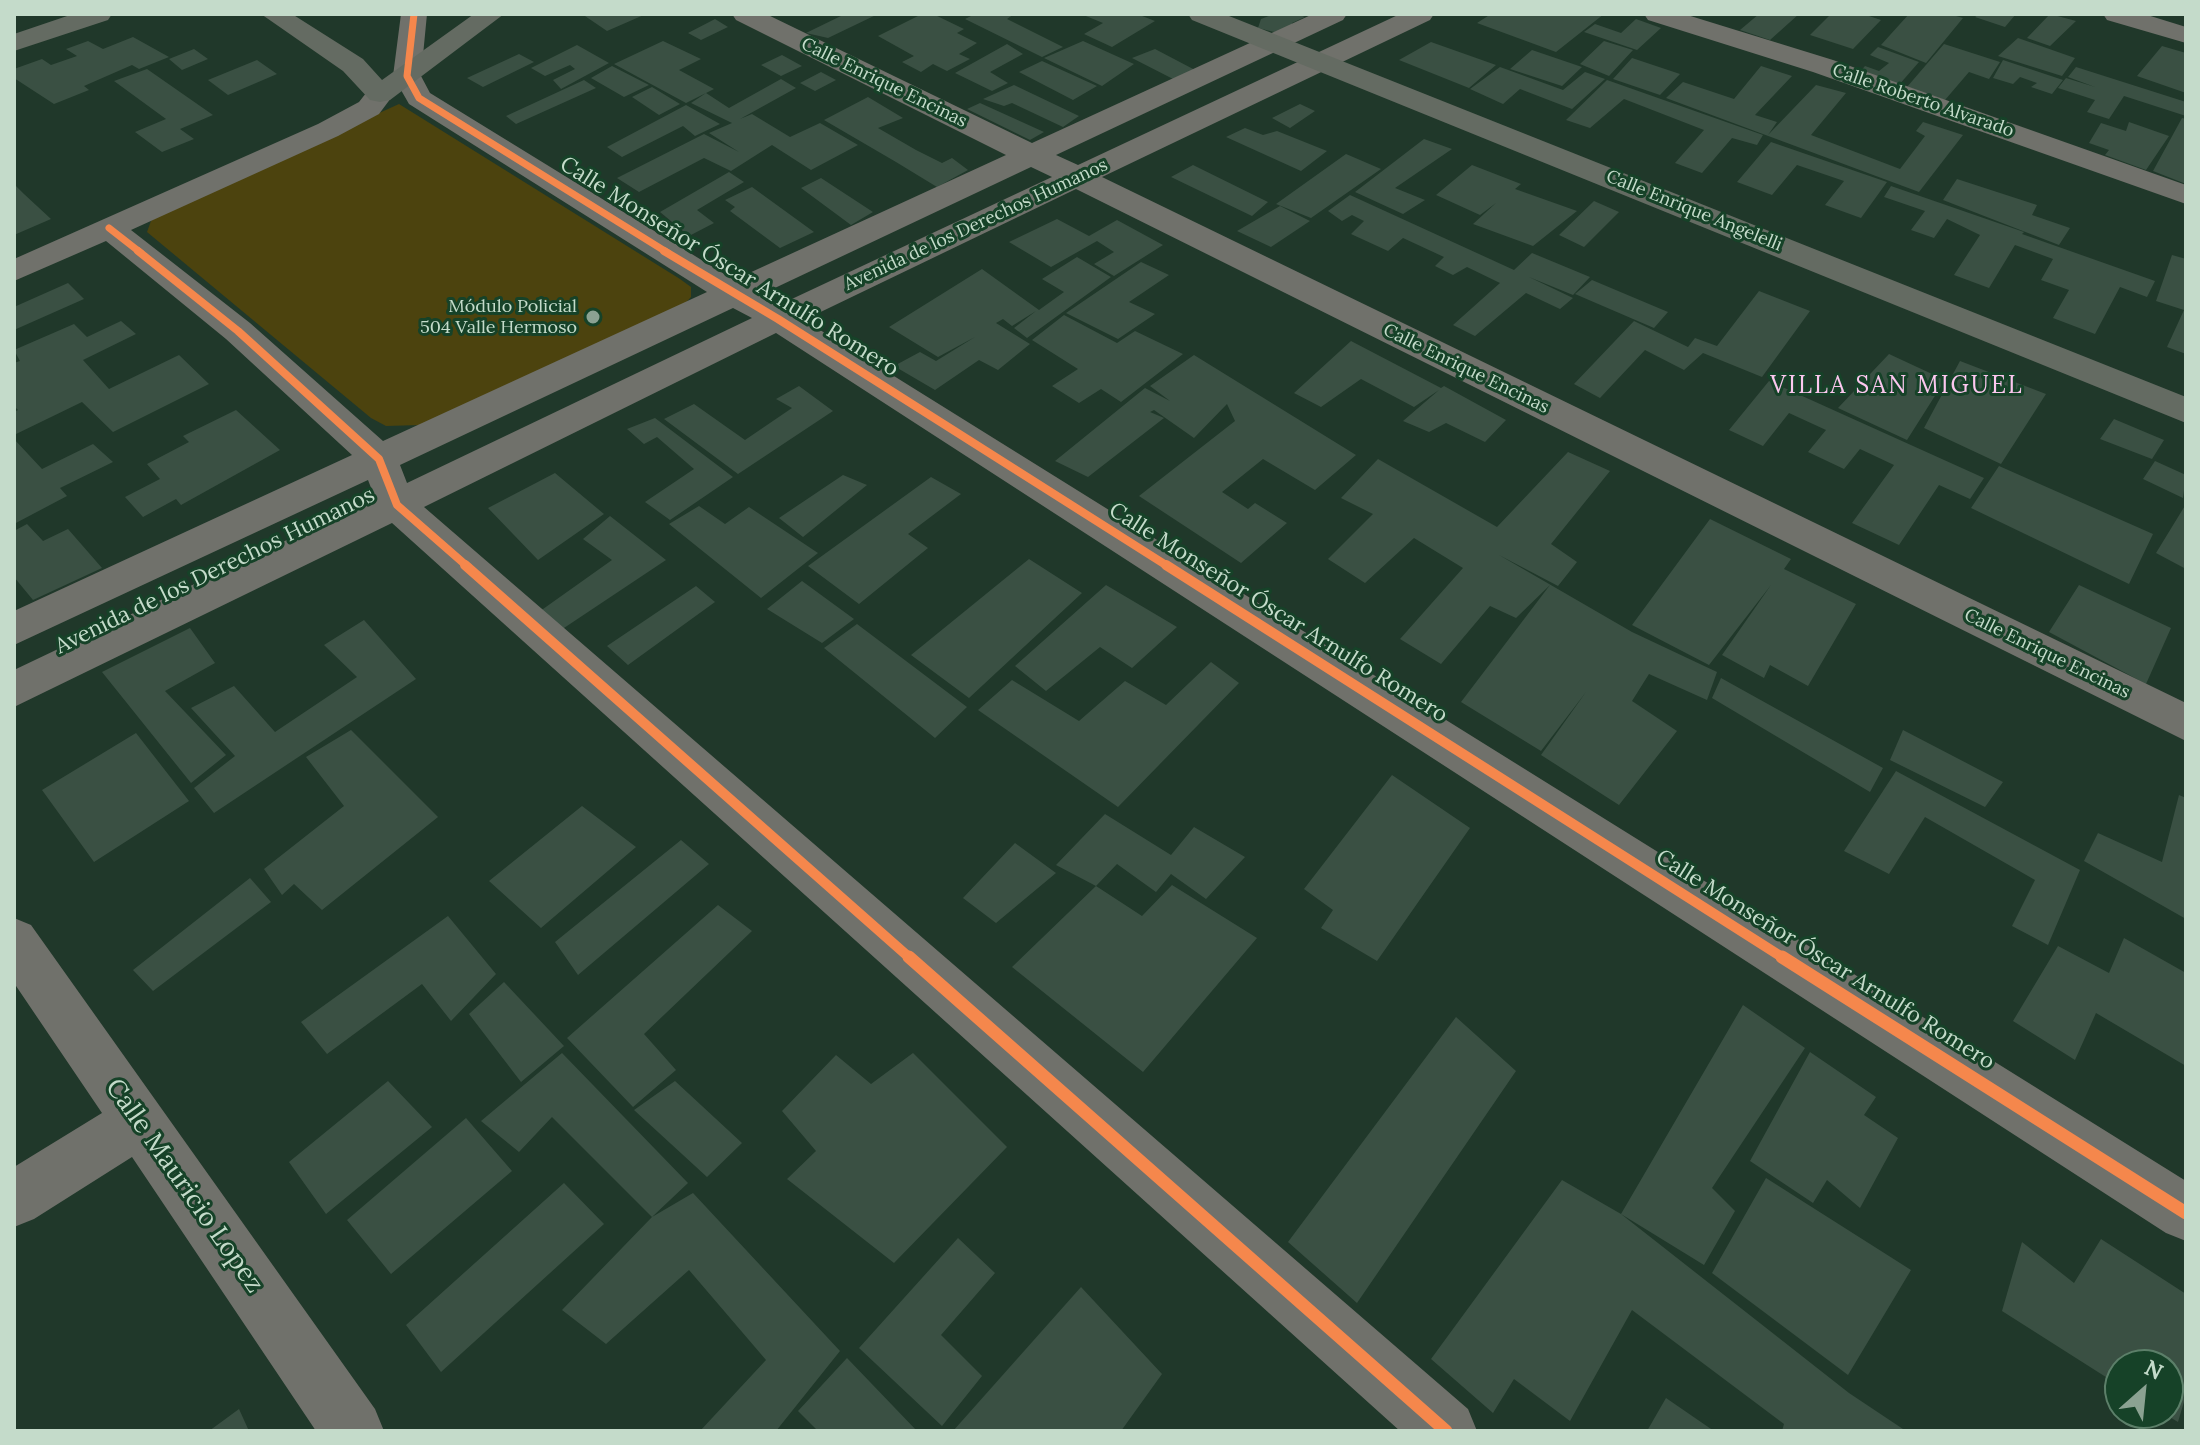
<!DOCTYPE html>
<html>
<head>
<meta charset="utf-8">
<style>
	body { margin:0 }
	#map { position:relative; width:2200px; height:1445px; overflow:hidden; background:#20382a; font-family:Lora,serif }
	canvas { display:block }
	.frame { position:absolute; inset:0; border:16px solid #c4dbca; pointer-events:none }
	.north { position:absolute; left:2104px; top:1349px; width:80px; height:80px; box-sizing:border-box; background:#164228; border:2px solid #5c7f69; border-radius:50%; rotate:27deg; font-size:22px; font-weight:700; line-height:32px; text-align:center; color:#c4dbca }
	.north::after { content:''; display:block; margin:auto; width:28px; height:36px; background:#8ba292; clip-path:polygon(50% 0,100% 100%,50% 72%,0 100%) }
</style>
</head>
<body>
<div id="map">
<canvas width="2200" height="1445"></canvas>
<div class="frame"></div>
<div class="north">N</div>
</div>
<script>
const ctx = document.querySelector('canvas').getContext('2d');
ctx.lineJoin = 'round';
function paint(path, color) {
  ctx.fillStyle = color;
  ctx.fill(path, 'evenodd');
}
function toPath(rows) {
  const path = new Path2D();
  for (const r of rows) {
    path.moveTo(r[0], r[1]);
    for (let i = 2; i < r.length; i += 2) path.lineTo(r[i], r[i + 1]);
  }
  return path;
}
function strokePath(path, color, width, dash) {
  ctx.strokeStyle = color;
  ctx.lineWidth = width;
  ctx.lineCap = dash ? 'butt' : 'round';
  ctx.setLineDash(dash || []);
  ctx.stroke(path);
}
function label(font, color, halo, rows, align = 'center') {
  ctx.font = font + ' Lora,serif';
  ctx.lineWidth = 6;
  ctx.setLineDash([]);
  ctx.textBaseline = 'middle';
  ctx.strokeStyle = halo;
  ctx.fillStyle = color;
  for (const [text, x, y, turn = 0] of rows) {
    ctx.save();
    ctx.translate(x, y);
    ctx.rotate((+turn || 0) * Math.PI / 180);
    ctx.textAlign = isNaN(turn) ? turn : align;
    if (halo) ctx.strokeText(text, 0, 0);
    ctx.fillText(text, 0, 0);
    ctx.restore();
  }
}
const green = toPath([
	[399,104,680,279,691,287,691,297,682,307,421,425,386,426,371,418,147,232,151,221,166,210]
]);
const building = toPath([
	[582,14,646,14,607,31],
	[845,14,878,14,828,38,806,33],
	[922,14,933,14,964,29,957,33,977,43,959,54,970,59,947,71,933,64,921,72,902,62,914,56,878,36],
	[975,14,1014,14,1007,19,1063,47,1042,57,965,19],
	[1081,14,1137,14,1155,21,1112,47,1084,34,1103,23],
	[1274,14,1297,14,1305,17,1292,23,1293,30,1274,32,1258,28,1261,19],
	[1491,14,1574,16,1604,14,1556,52,1477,23],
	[1759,14,1799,14,1770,40,1740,30],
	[1825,14,1863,14,1881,20,1853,49,1810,35,1829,16],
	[1909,14,1949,14,1963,18,1926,63,1881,45],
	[1979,14,2016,14,2005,27,1975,17],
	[2050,14,2076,21,2050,46,2027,38],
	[715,19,728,27,701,40,688,33],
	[1636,19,1661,28,1637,50,1584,32,1595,24,1621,33],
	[133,37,169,57,139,69,132,65,84,86,89,90,54,104,14,78,14,69,42,59,51,65,77,56,66,49,88,41,103,49],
	[2018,38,2075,58,2062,76,1998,56],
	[663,41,701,59,679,70,714,89,706,93,729,108,781,79,796,88,740,119,752,114,790,137,820,123,858,145,811,170,772,145,731,171,704,158,639,192,617,178,704,134,739,152,709,133,732,123,691,103,706,93,686,103,614,64],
	[1083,41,1134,64,1102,86,1044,58],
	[1604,41,1633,50,1609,76,1580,64],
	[1431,42,1496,65,1469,88,1399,60],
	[1007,44,1023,54,990,72,1008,83,992,91,955,73],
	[1944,44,2000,62,1989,79,1969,72,1945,100,1907,87],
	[577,45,609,63,561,89,553,80,575,69,570,65,545,76,531,68],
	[2162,46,2186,53,2186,93,2137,76],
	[1878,47,1919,62,1898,86,1860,72,1865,66,1879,71,1889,63,1870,55],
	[194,49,208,59,182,70,169,59],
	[1155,49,1195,70,1175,80,1132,58],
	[1532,50,1582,67,1562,86,1510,69],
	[519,54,534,62,483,87,467,78],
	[782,55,802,66,781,76,761,65],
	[1632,58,1680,74,1660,95,1613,79],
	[257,60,277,74,228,95,208,80],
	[2003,60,2063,80,2052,94,2031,87,2037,83,2020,77,2013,84,1993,78],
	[1042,61,1097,86,1073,100,1019,72],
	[612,66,649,85,624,97,591,78],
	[1761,66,1792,76,1755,115,1777,122,1768,135,1816,85,1846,93,1811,135,1900,169,1925,136,1916,131,1923,122,1963,135,1919,192,1666,98,1683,82,1734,99],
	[1500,67,1563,90,1585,72,1605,79,1572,109,1520,89,1503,104,1470,89],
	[2076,67,2186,102,2186,116,2124,96,2109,119,2087,112,2095,100,2058,88,2066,78,2095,87,2068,77],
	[147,69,213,115,180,129,194,139,162,152,135,132,166,119,114,81],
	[821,72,836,80,815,91,800,83],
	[584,80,596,88,516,124,506,116],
	[1607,80,1763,135,1757,145,1732,138,1702,173,1675,163,1704,130,1624,99,1590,128,1566,120],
	[1014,85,1079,116,1063,127,1012,103,1004,106,983,99],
	[652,87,680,104,659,115,632,97],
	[868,97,903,118,878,128,916,150,896,162,824,120],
	[980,103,1044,132,1030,140,967,109],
	[1300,104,1315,111,1290,128,1272,118],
	[686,105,720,124,695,136,683,126,622,157,607,147],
	[2182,118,2186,119,2186,184,2153,171],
	[2129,122,2169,136,2146,170,2105,155,2109,150,2089,143,2101,123,2126,131],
	[1245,128,1263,135,1277,131,1327,151,1301,171,1226,137],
	[1424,139,1452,149,1395,188,1425,200,1403,214,1355,192],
	[1771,142,1887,182,1861,218,1825,205,1844,181,1797,165,1772,195,1737,182],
	[916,150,942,163,952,158,968,170,937,187,896,162],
	[1346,154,1381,169,1311,218,1276,204],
	[1193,165,1268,202,1252,216,1171,177],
	[1472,165,1521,184,1515,189,1577,211,1533,246,1473,224,1496,203,1480,215,1436,195],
	[729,172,744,182,697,210,714,223,689,236,660,212],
	[821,178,873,212,851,225,801,188],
	[1957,179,2037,205,2032,215,2070,228,2059,245,1943,200],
	[14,184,24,194,51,219,14,235],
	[1891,186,2024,232,2022,234,2155,281,2147,297,2120,287,2095,334,2053,318,2069,290,2041,280,2053,259,2015,245,1989,288,1954,275,1980,235,1947,219,1934,238,1911,230,1925,211,1884,197],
	[752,187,814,232,780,248,730,211,735,207,725,200],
	[1350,195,1514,270,1532,253,1590,277,1573,295,1529,277,1573,298,1560,309,1526,293,1475,336,1453,325,1500,283,1467,267,1453,275,1435,266,1444,257,1403,238,1388,251,1351,234,1364,221,1352,215,1342,221,1328,211],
	[1594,201,1619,212,1584,247,1559,235],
	[1280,206,1310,221,1271,247,1237,231],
	[1057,219,1089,236,1117,220,1163,245,1114,276,1094,264,1114,252,1097,241,1051,267,1009,242],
	[2172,255,2186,259,2186,354,2167,347,2184,310,2156,301],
	[1077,257,1111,277,1027,338,1014,328,1036,311,1012,326,1003,319,996,323,1030,344,998,370,979,360,935,390,894,366,920,352,936,361,975,337,938,357,889,327,982,269,1039,310,1064,292,1042,279],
	[1141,262,1169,275,1129,302,1155,314,1118,339,1066,313],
	[1592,280,1668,312,1654,328,1575,294],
	[68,283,84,299,14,330,14,307],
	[1759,291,1810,311,1762,377,1703,353,1684,370,1645,350,1600,398,1574,384,1634,321,1688,347,1695,338,1717,346],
	[1064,315,1117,343,1135,331,1183,354,1121,402,1101,389,1079,403,1052,386,1078,369,1032,340],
	[121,321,136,334,83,360,109,389,179,355,209,384,113,432,82,402,14,435,14,412,18,410,14,406,14,363,20,361,14,350,74,324,87,337],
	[1351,341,1441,388,1444,386,1506,420,1485,442,1446,423,1429,432,1403,421,1439,390,1414,407,1361,379,1321,407,1294,393],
	[1889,354,1945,380,1907,440,1838,408],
	[1194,355,1356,455,1315,490,1263,459,1222,492,1248,509,1255,503,1287,523,1241,563,1139,496,1235,421,1227,404,1194,438,1154,410,1150,412,1164,418,1088,477,1055,461,1145,388,1170,401,1150,386],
	[1960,361,2046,394,2001,464,1924,428],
	[1769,381,1984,478,1970,499,1939,485,1899,545,1852,523,1894,465,1860,449,1844,469,1808,452,1826,430,1789,413,1763,446,1729,430],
	[799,386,833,411,738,474,664,419,694,404,745,440,792,408,776,399],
	[236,410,280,450,181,505,176,499,143,517,125,497,160,479,147,464,189,442,183,436],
	[655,418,733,477,670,520,645,502,694,469,657,437,644,444,627,429],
	[2114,419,2164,440,2152,459,2100,439],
	[14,439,42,469,93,444,113,462,60,488,67,496,14,524],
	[1568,452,1610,471,1551,544,1577,562,1558,586,1499,555,1632,632,1717,672,1707,700,1649,674,1632,701,1677,731,1619,805,1541,755,1586,692,1541,751,1461,702,1550,585,1516,618,1490,606,1441,664,1400,639,1463,568,1414,538,1365,583,1328,559,1373,514,1341,498,1378,459,1497,527],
	[2155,461,2186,475,2183,498,2143,479],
	[1999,466,2153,534,2129,584,1971,508],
	[555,473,604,514,538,560,488,508],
	[843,475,867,485,803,537,779,518],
	[931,477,961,494,908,534,928,548,859,604,808,566],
	[2186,504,2186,569,2156,553],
	[699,506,725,524,749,507,818,553,761,598,669,524],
	[610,516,666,560,558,632,536,614,612,560,583,539],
	[1710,519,1791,559,1784,569,1856,604,1808,686,1770,665,1764,678,1722,655,1771,585,1709,665,1632,625],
	[27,524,43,541,68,529,102,568,33,600,14,577,14,531],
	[1029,559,1082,593,969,698,911,655],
	[802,581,854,619,822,643,767,609],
	[1106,585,1177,627,1132,668,1100,647,1046,691,1015,666],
	[2079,585,2171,628,2146,684,2049,632],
	[696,586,715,602,628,665,607,646],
	[364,620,416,679,214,813,194,788,235,756,191,708,234,686,275,732,357,677,324,645],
	[857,624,967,707,935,738,824,648],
	[190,628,215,663,165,691,226,755,191,783,102,672],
	[1211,662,1239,683,1118,807,978,710,1012,680,1079,721,1125,681,1166,705],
	[1721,678,1883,768,1870,792,1712,698],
	[351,730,438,817,322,910,294,884,282,895,264,869,344,806,306,757],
	[1903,730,2003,782,1985,807,1890,760],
	[136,733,189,801,94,862,42,790],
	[1896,771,2080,870,2048,945,2012,926,2035,880,1925,817,1889,874,1844,851],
	[1392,775,1470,828,1377,961,1321,928,1333,910,1304,889],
	[2179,795,2186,798,2186,919,2084,861,2098,833,2162,862],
	[582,806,636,847,541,928,489,881],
	[1105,814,1171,855,1194,827,1245,857,1206,899,1171,874,1156,892,1117,864,1096,886,1056,865],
	[681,840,709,864,578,975,555,942],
	[1015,843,1056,873,996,923,963,898],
	[250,878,271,902,153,991,133,970],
	[1172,885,1257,938,1143,1072,1012,967,1096,886,1142,916],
	[718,905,752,931,644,1034,676,1070,633,1107,567,1038],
	[448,916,496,974,451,1021,422,984,327,1054,301,1022],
	[2124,938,2186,973,2186,1066,2096,1013,2075,1060,2013,1021,2058,946,2109,973],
	[504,982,564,1046,521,1082,469,1014],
	[1743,1005,1805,1048,1712,1188,1735,1211,1704,1265,1621,1214,1849,1393,1906,1431,1782,1431,1784,1424,1632,1310,1570,1421,1514,1379,1493,1413,1431,1359,1562,1180,1621,1214],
	[1456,1017,1516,1071,1357,1303,1288,1242],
	[1810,1052,1876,1097,1864,1115,1898,1138,1860,1208,1827,1180,1813,1203,1750,1161],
	[562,1053,688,1183,652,1217,552,1117,519,1152,481,1121],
	[913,1053,1007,1147,894,1263,787,1179,816,1151,782,1111,836,1055,871,1084],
	[388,1081,432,1127,326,1214,289,1162],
	[675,1081,742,1143,707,1177,634,1110],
	[466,1118,512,1171,391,1274,347,1220],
	[1766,1178,1911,1270,1848,1375,1712,1273],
	[564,1183,604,1224,441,1372,406,1325],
	[693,1193,840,1351,776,1431,700,1431,766,1360,689,1270,606,1344,562,1310,652,1217],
	[958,1238,995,1273,941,1335,982,1376,942,1426,859,1348],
	[2101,1239,2186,1294,2186,1395,2178,1422,2163,1413,2168,1413,2168,1365,2120,1365,2120,1386,2002,1311,2022,1242,2074,1283],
	[1081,1287,1162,1374,1121,1431,953,1431],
	[847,1358,917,1431,818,1431,798,1411],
	[1666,1398,1714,1431,1647,1431],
	[239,1409,249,1431,209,1431]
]);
const street = toPath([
	[401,14,427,14,421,76,430,93,734,280,1006,155,736,20,732,14,766,14,1032,143,1313,14,1347,14,1343,20,1056,155,1078,165,1400,14,1434,14,1430,20,1102,177,2186,703,2186,741,1076,189,804,320,2186,1181,2186,1241,2166,1233,776,333,424,507,1468,1409,1477,1431,1400,1431,392,523,14,707,14,670,375,498,368,480,14,645,14,611,352,455,226,339,106,241,14,281,14,259,318,124,359,102,370,88,380,86,390,88,394,94,379,114,338,136,131,230,250,323,383,441,707,292,409,104,393,76,401,14],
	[1031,167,1052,177,779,305,760,295,1031,167],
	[733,308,752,318,407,483,400,465,733,308],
	[1644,14,1684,14,1833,60,2186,185,2186,204,1813,72,1648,20,1644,14],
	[2103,14,2144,14,2186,27,2186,43,2107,20,2103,14],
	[14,918,31,925,375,1409,384,1431,316,1431,132,1157,34,1219,14,1227,14,1167,102,1113,14,983,14,918]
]);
const secondary = toPath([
	[73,14,112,14,108,20,14,51,14,34,73,14],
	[261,14,292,14,363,59,382,80,474,14,504,14,390,100,380,102,370,100,343,71,261,14],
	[1188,14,1224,14,2186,397,2186,423,1192,20,1188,14]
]);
const cyclewayFar3 = toPath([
	[414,14,407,76,419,98,668,253],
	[109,228,141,253]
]);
const cyclewayFar2 = toPath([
	[138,251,238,331,379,459,397,505,468,567],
	[664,251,778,319,1169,567]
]);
const cyclewayFar1 = toPath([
	[465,565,911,959],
	[1166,565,1785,959]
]);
const cycleway = toPath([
	[909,957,1446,1431],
	[1782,957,2186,1213]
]);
const markers = [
	[593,317,8,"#8ba292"]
];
const farStreetnames = [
	["Calle Enrique Encinas",884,83,26],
	["Calle Roberto Alvarado",1923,101,19],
	["Calle Enrique Angelelli",1694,211,22],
	["Avenida de los Derechos Humanos",976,225,-25],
	["Calle Enrique Encinas",1466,369,26],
	["Calle Enrique Encinas",2047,654,26]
];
const farPoinames = [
	["Módulo Policial",577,307],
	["504 Valle Hermoso",577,328]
];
const streetNames = [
	["Calle Monseñor Óscar Arnulfo Romero",729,267,32],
	["Avenida de los Derechos Humanos",215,571,-26],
	["Calle Monseñor Óscar Arnulfo Romero",1278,613,32],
	["Calle Monseñor Óscar Arnulfo Romero",1825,960,32]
];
const neighbourhoodNames = [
	["VILLA SAN MIGUEL",1897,386]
];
const nearStreetnames = [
	["Calle Mauricio Lopez",184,1186,55]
];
paint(green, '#4c430e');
paint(building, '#3a5043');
paint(street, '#70716b');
paint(secondary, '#646b62');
strokePath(cyclewayFar3, '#f5874c', 7);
strokePath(cyclewayFar2, '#f5874c', 8);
strokePath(cyclewayFar1, '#f5874c', 10);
strokePath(cycleway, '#f5874c', 13);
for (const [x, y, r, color] of markers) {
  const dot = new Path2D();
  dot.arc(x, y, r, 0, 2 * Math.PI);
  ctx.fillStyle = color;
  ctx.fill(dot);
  strokePath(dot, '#164228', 3);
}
label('18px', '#c4dbca', '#164228', farStreetnames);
label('18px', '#c4dbca', '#164228', farPoinames, 'right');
label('22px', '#c4dbca', '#164228', streetNames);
ctx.letterSpacing = '2px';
label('24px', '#fcc7ef', '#164228', neighbourhoodNames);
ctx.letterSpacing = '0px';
label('26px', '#c4dbca', '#164228', nearStreetnames);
</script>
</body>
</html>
